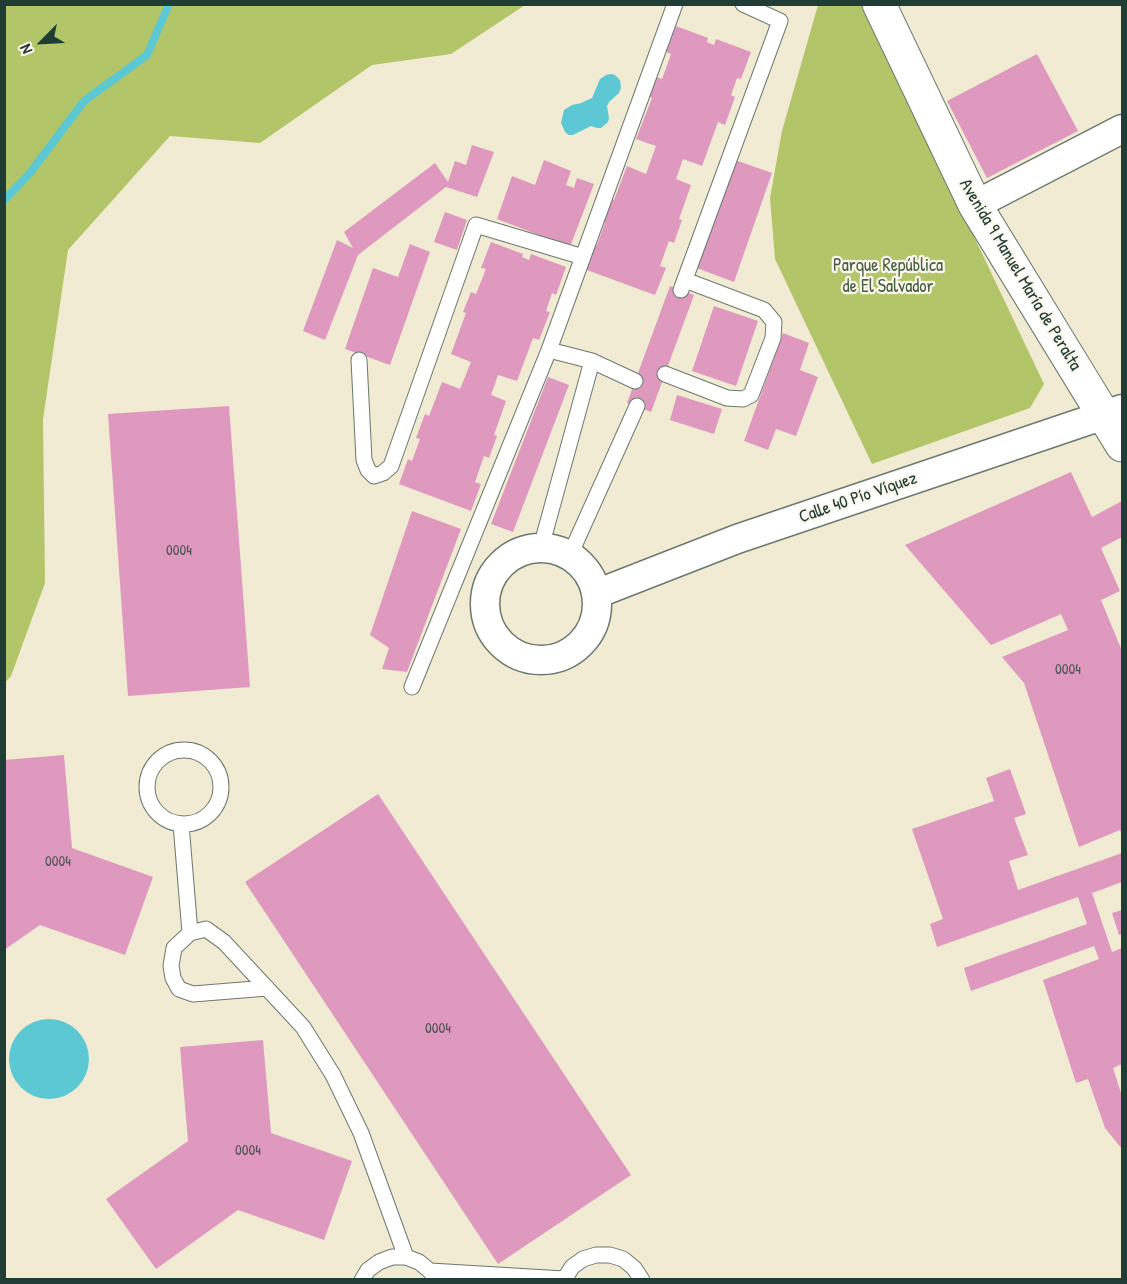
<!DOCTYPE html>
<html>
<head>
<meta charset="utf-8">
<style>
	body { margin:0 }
	#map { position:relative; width:1127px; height:1284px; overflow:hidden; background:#f2ebd4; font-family:"Patrick Hand",sans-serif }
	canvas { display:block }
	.frame { position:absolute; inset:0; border:6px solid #1f3d34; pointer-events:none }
	.north { position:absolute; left:12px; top:12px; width:60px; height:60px; -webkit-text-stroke:4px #fbf7ec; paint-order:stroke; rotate:246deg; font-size:16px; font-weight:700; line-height:24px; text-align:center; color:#1f3d34 }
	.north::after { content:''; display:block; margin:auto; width:21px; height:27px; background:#1f3d34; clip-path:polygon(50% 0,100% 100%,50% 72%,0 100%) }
</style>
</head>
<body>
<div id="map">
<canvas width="1127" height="1284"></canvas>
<div class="frame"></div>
<div class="north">N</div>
</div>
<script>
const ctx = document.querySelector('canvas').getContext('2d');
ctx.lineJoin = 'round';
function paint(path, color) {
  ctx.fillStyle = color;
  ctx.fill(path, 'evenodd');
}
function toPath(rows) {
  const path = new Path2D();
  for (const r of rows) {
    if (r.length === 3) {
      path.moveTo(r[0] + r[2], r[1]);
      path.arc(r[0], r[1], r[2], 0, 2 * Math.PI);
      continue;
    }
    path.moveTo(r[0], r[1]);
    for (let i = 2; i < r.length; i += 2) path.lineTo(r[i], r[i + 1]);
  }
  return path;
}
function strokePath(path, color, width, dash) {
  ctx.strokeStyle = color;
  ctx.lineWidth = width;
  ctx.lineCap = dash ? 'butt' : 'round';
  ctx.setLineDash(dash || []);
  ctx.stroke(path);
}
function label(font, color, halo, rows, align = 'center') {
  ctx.font = font + ' "Patrick Hand",sans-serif';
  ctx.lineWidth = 4.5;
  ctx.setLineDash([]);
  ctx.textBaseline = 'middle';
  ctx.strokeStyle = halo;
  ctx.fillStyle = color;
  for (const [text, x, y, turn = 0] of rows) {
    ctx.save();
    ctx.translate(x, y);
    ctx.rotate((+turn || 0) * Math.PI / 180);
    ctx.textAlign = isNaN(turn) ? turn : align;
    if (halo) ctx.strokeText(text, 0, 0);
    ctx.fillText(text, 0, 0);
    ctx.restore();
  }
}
const green = toPath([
	[5,4,525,5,451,54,372,65,260,143,170,136,68,250,43,419,45,583,11,676,5,683],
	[818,5,864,5,1044,384,1030,408,872,464,775,259,770,198,782,131]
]);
const water = toPath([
	[611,74,615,75,620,80,621,88,619,93,609,102,607,106,609,118,608,122,601,128,597,128,591,126,573,135,569,135,565,132,561,123,564,110,572,105,581,103,592,98,600,79,606,75],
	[49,1059,40]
]);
const stream = toPath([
	[4,200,30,173,84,101,147,55,169,4]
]);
const building = toPath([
	[676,26,708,38,707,42,714,45,716,39,751,52,741,79,737,78,731,95,735,97,725,125,718,122,702,166,683,159,676,179,691,185,679,219,682,220,674,243,669,241,660,266,666,268,655,295,584,269,593,244,597,245,605,223,601,222,610,198,614,200,627,166,646,174,656,146,636,139,652,98,648,96,656,77,662,79,671,54,666,52],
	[1037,54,1078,131,987,178,947,101],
	[472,145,494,152,477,197,446,187,358,255,325,340,303,331,337,240,353,248,344,232,435,163,448,182,455,161,466,165],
	[732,159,772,173,734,282,694,267],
	[544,160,571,171,566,185,574,188,577,178,594,184,570,247,497,219,512,176,535,185],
	[445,212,467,220,457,250,434,242],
	[491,242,523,254,522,257,529,260,531,254,566,267,556,295,552,293,546,311,550,312,539,340,533,338,517,381,498,375,491,395,506,401,494,435,497,436,489,458,484,456,475,482,481,484,471,511,399,484,408,459,412,461,420,439,416,438,425,414,429,416,442,382,460,389,471,362,451,354,466,313,463,312,471,292,476,294,486,269,481,268],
	[410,244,430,252,390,365,345,349,373,268,398,277],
	[670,286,694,295,651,412,627,403],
	[714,306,758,321,736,386,692,371],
	[783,333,809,343,800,370,818,377,796,436,776,429,768,450,744,441],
	[548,377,569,385,513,532,491,524],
	[677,395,722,409,714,434,670,420],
	[229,406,250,687,128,696,108,414],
	[1071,472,1092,517,1122,501,1122,537,1101,548,1120,591,1101,600,1122,651,1122,835,1120,830,1079,847,1024,683,1002,657,1068,630,1061,614,991,645,905,545],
	[412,511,461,529,407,672,382,669,389,648,370,635],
	[64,755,72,848,153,877,125,955,40,925,4,950,4,760],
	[1010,769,1026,814,1014,818,1028,855,1009,861,1018,890,1122,853,1122,882,1092,893,1112,952,1122,948,1122,1064,1113,1068,1122,1096,1122,1149,1105,1128,1088,1079,1076,1083,1043,980,1099,959,1094,946,971,991,964,968,1087,924,1078,897,937,947,930,924,943,919,912,829,994,801,986,778],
	[378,794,631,1175,498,1264,245,882],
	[1122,910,1122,934,1119,935,1112,913],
	[263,1040,271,1133,352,1161,324,1240,238,1210,156,1269,106,1199,188,1141,180,1047]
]);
const lane = toPath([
	[681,290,780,21,743,4],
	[359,360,364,460,368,470,374,476,383,473,391,466,476,225,583,257],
	[665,374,727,398,743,399,751,395,773,338,774,322,764,310,685,280],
	[635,381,592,361,549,350,675,4],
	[541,547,592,361],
	[570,555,637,406],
	[412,687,549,350],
	[184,787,37],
	[181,824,190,933],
	[267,988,193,994,179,989,173,978,171,966,174,948,190,933,206,929,224,942,303,1027,333,1075,361,1133,406,1257],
	[430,1271,564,1279],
	[362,1280,368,1270,379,1262,392,1257,406,1257,419,1262,430,1271,436,1280],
	[564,1280,572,1267,583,1259,596,1255,610,1255,623,1259,634,1268,642,1280]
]);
const street = toPath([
	[975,205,1122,129],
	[541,604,56],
	[596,594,737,539,1122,409]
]);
const secondary = toPath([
	[879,4,975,205,1122,445]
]);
const numberNames = [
	["0004",179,551],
	["0004",1068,670],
	["0004",58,862],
	["0004",438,1029],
	["0004",248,1151]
];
const parkNames = [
	["Parque República",888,266],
	["de El Salvador",888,287]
];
const streetNames = [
	["Avenida 9 Manuel María de Peralta",1020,275,59],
	["Calle 40 Pío Víquez",858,498,-19]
];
paint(green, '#b3c569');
paint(water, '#5cc8d4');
strokePath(stream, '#5cc8d4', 8);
paint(building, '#df98be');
strokePath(lane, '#697a6c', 17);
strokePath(street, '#697a6c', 31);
strokePath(secondary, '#697a6c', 35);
strokePath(lane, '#fff', 15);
strokePath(street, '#fff', 28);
strokePath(secondary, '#fff', 33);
label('15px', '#4f5456', null, numberNames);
label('18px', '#445f41', '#fbf7ec', parkNames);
label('18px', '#1f3d34', '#fbf7ec', streetNames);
</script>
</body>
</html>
